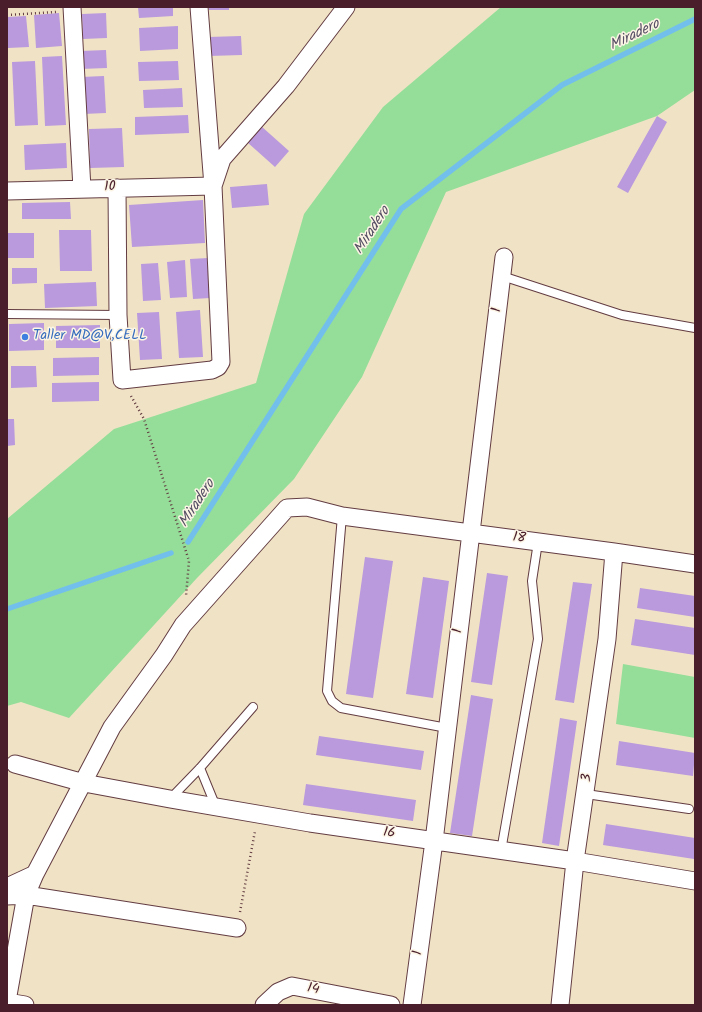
<!DOCTYPE html>
<html>
<head>
<meta charset="utf-8">
<style>
	body { margin:0 }
	#map { position:relative; width:702px; height:1012px; overflow:hidden; background:#f0e3c5; font-family:Kalam,sans-serif }
	canvas { display:block }
	.frame { position:absolute; inset:0; border:8px solid #4a1f2b; pointer-events:none }
</style>
</head>
<body>
<div id="map">
<canvas width="702" height="1012"></canvas>
<div class="frame"></div>
</div>
<script>
const ctx = document.querySelector('canvas').getContext('2d');
ctx.lineJoin = 'round';
function paint(path, color) {
  ctx.fillStyle = color;
  ctx.fill(path, 'evenodd');
}
function toPath(rows) {
  const path = new Path2D();
  for (const r of rows) {
    path.moveTo(r[0], r[1]);
    for (let i = 2; i < r.length; i += 2) path.lineTo(r[i], r[i + 1]);
  }
  return path;
}
function strokePath(path, color, width, dash) {
  ctx.strokeStyle = color;
  ctx.lineWidth = width;
  ctx.lineCap = dash ? 'butt' : 'round';
  ctx.setLineDash(dash || []);
  ctx.stroke(path);
}
function label(font, color, halo, rows, align = 'center') {
  ctx.font = font + ' Kalam,sans-serif';
  ctx.lineWidth = 3;
  ctx.setLineDash([]);
  ctx.textBaseline = 'middle';
  ctx.strokeStyle = halo;
  ctx.fillStyle = color;
  for (const [text, x, y, turn = 0] of rows) {
    ctx.save();
    ctx.translate(x, y);
    ctx.rotate((+turn || 0) * Math.PI / 180);
    ctx.textAlign = isNaN(turn) ? turn : align;
    if (halo) ctx.strokeText(text, 0, 0);
    ctx.fillText(text, 0, 0);
    ctx.restore();
  }
}
const green = toPath([
	[501,7,695,7,695,90,657,116,446,192,362,377,294,479,197,578,69,718,21,702,7,706,7,519,114,429,256,383,304,214,383,107],
	[623,664,695,677,695,738,616,724]
]);
const stream = toPath([
	[188,542,401,209,562,85,695,19],
	[7,609,171,553]
]);
const building = toPath([
	[138,7,173,7,173,16,139,18],
	[208,7,229,7,229,10,209,10],
	[59,13,62,46,36,48,34,15],
	[106,13,107,38,83,39,82,14],
	[26,16,29,47,8,48,7,17],
	[178,26,178,49,140,51,139,28],
	[241,36,242,55,209,56,208,37],
	[106,50,107,68,80,69,80,51],
	[62,56,66,125,45,126,42,57],
	[35,61,38,125,15,126,12,62],
	[178,61,179,80,139,81,138,62],
	[104,76,106,113,83,114,81,77],
	[182,88,183,107,144,108,143,90],
	[188,115,189,133,135,135,135,117],
	[657,116,667,122,628,193,617,187],
	[261,126,289,151,275,167,247,142],
	[122,128,124,167,90,168,89,129],
	[66,143,67,168,25,170,24,145],
	[267,184,269,205,232,208,230,187],
	[203,200,205,243,132,247,129,205],
	[70,202,71,219,22,219,22,203],
	[59,230,91,230,92,271,60,271],
	[8,233,34,233,34,258,8,258],
	[208,258,210,298,193,299,190,259],
	[185,260,187,297,170,298,167,262],
	[158,263,161,300,143,301,141,264],
	[12,268,37,268,37,283,12,284],
	[96,282,97,306,45,308,44,284],
	[200,310,203,357,179,358,176,312],
	[159,312,162,359,140,360,137,313],
	[44,323,44,350,9,351,9,324],
	[100,325,100,348,56,348,56,326],
	[99,357,99,375,53,376,53,358],
	[11,366,36,366,37,387,11,388],
	[99,382,99,401,52,402,52,383],
	[7,419,14,419,15,445,7,446],
	[365,557,393,561,373,698,346,694],
	[487,573,508,576,492,685,471,682],
	[423,577,449,581,433,698,406,694],
	[573,582,592,584,574,703,555,700],
	[640,588,695,596,695,617,637,608],
	[635,619,695,628,695,655,631,645],
	[471,695,493,699,472,836,450,833],
	[560,718,577,721,559,846,542,843],
	[319,736,424,751,421,770,316,755],
	[619,741,695,753,693,776,616,765],
	[306,784,416,800,413,821,303,805],
	[606,824,695,838,694,859,603,845]
]);
const path = toPath([
	[7,15,56,12],
	[131,396,144,419,189,561,186,596],
	[240,912,255,831]
]);
const service = toPath([
	[502,276,622,315,695,328],
	[7,314,118,315],
	[342,516,327,691,332,701,341,708,447,728],
	[200,768,216,807],
	[586,794,689,809],
	[170,799,200,768,253,707],
	[501,851,538,639,532,581,538,542]
]);
const minor = toPath([
	[72,7,82,189],
	[117,188,118,315,122,380,212,370,218,367,221,362,213,186,199,7],
	[7,191,213,186,222,159,286,86,346,7],
	[15,764,84,783,170,799,310,823,575,861,695,881],
	[7,887,35,874],
	[7,896,26,895,237,928],
	[7,1001,26,895,35,874,112,727,164,655,183,625,287,508,307,507,342,516,614,552,695,564],
	[7,1002,25,1005],
	[264,1005,278,992,292,986,391,1005],
	[412,1005,434,841,504,257],
	[560,1005,575,861,607,639,614,552]
]);
const markers = [
	[25,337,4,"#3f7fe0"]
];
const streetNames = [
	["10",110,188,-1],
	["1",498,310,-83],
	["18",519,539,8],
	["1",459,631,-83],
	["3",588,778,-82],
	["16",389,834,8],
	["1",419,953,-82],
	["14",313,990,11]
];
const shopNames = [
	["Taller MD@V,CELL",33,337]
];
const waterNames = [
	["Miradero",635,36,-26],
	["Miradero",373,231,-57],
	["Miradero",198,504,-57]
];
paint(green, '#95de99');
strokePath(stream, '#73bfec', 5.5);
paint(building, '#ba99dd');
strokePath(service, '#633c42', 10);
strokePath(minor, '#633c42', 19);
strokePath(path, '#633c42', 2.5, [1, 3]);
strokePath(service, '#fff', 8);
strokePath(minor, '#fff', 17);
for (const [x, y, r, color] of markers) {
  const dot = new Path2D();
  dot.arc(x, y, r, 0, 2 * Math.PI);
  ctx.fillStyle = color;
  ctx.fill(dot);
  strokePath(dot, '#fcf5e5', 1.5);
}
label('14px', '#4a1f2b', '#fcf5e5', streetNames);
label('14px', '#366cbe', '#fcf5e5', shopNames, 'left');
label('italic 15px', '#564f65', '#fcf5e5', waterNames);
</script>
</body>
</html>
